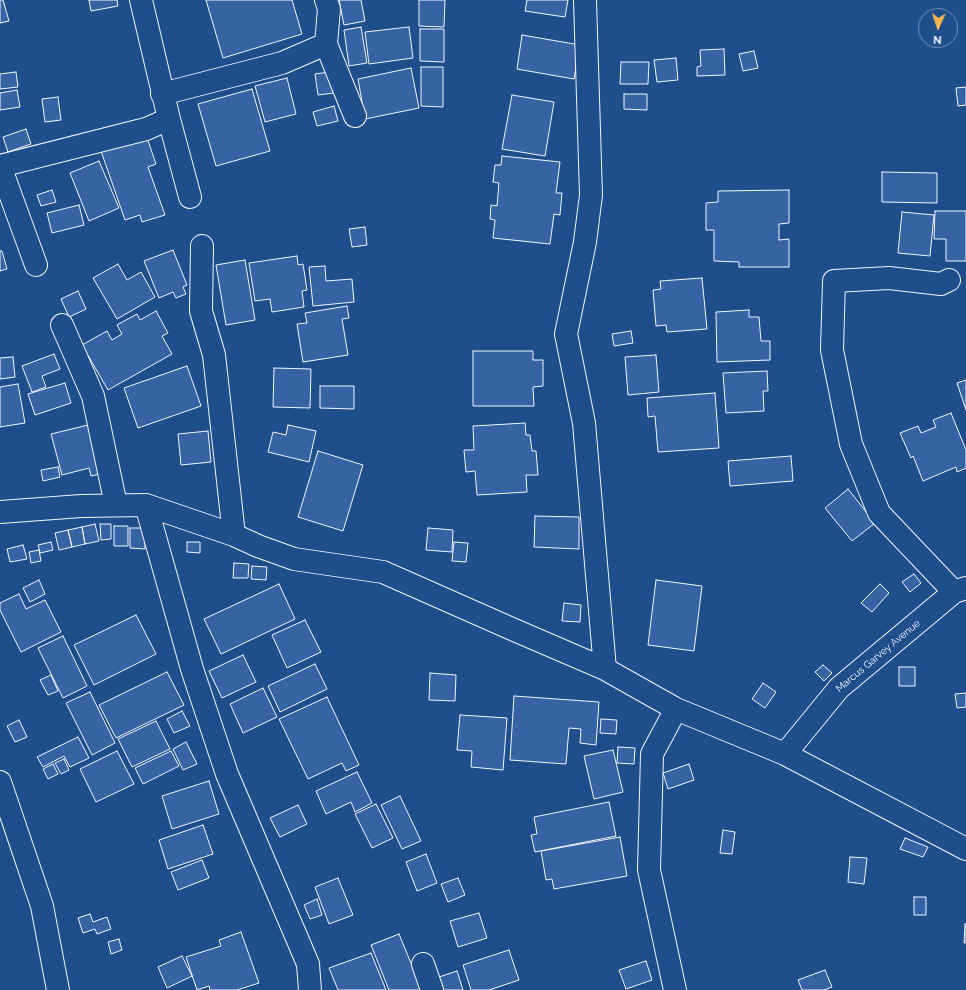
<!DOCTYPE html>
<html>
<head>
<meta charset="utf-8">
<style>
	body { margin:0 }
	#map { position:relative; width:966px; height:990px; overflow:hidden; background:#1f4e8c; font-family:Raleway,sans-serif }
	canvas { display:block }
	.north { position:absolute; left:918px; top:8px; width:40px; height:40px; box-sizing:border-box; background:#1f4e8c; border:1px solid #7391ba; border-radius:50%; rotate:183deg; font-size:11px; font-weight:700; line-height:16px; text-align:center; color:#f2f6ff }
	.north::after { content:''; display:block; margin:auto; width:14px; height:18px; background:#ffb74d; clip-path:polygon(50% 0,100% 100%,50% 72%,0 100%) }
</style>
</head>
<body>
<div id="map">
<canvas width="966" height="990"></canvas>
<div class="north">N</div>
</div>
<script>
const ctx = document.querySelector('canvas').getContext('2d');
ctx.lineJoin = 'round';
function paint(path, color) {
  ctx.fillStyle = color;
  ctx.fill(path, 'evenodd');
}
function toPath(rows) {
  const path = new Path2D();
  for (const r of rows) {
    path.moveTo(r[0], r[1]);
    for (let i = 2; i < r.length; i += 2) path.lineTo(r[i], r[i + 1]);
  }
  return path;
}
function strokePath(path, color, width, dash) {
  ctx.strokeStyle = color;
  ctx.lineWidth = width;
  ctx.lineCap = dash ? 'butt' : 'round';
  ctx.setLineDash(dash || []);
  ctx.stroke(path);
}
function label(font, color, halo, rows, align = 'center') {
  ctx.font = font + ' Raleway,sans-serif';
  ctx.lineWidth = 3;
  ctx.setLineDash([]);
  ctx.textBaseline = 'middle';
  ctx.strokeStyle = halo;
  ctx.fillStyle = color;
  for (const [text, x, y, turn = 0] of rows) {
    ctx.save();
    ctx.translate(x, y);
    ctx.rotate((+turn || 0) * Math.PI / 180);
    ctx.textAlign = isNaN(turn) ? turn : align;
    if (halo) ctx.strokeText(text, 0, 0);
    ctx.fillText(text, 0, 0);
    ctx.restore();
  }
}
const building = toPath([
	[0,0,3,0,9,21,0,23,0,0],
	[89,0,117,0,118,6,91,11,89,0],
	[206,0,292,0,302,34,223,58,206,0],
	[339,0,361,0,365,21,344,25,339,0],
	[419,0,445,0,444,27,419,26,419,0],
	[527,0,568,0,565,17,525,11,527,0],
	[361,27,367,63,349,66,344,30,361,27],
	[409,27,413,58,369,64,365,32,409,27],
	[420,29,444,29,444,62,420,61,420,29],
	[522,35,580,45,574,79,517,69,522,35],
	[724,49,725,75,697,76,697,67,701,66,700,50,724,49],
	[754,51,758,68,743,71,739,54,754,51],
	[676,58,678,80,657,82,654,60,676,58],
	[621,62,649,62,648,84,620,84,621,62],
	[421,67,443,67,443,107,421,106,421,67],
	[411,68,419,108,365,119,358,79,411,68],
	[16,72,18,87,0,89,0,74,16,72],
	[331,72,334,93,318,95,315,74,331,72],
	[287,78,296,114,265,122,255,86,287,78],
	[966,87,966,105,958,106,956,88,966,87],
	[252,89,270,151,216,166,198,104,252,89],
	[17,90,20,107,0,110,0,93,17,90],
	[624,94,647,94,647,110,624,109,624,94],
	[512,95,554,102,545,156,502,149,512,95],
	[58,97,61,120,45,122,42,99,58,97],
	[334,106,338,121,317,126,313,112,334,106],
	[26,129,31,144,8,152,3,137,26,129],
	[146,135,156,164,148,167,165,215,142,222,140,215,125,220,101,151,146,135],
	[502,156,560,162,556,193,562,193,560,215,554,214,550,244,493,238,495,220,490,219,491,205,497,206,499,183,493,182,495,165,501,165,502,156],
	[99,161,119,208,89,221,70,173,99,161],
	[882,172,937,173,937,203,882,202,882,172],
	[52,190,56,202,41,206,37,195,52,190],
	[789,190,789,223,779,224,779,240,789,239,789,267,739,267,739,262,714,261,714,230,706,230,706,203,718,202,718,191,789,190],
	[79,205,84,225,52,233,47,213,79,205],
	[935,211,966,211,966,261,946,261,946,239,934,239,935,211],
	[902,212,934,215,930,256,898,253,902,212],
	[365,227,367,245,352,247,349,229,365,227],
	[173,250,187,285,183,287,186,294,176,298,173,292,159,298,144,261,173,250],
	[0,251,2,251,7,269,0,271,0,251],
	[297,256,298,265,303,264,307,290,302,291,304,307,272,312,270,299,255,301,249,263,297,256],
	[245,260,255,320,226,325,216,265,245,260],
	[118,264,127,280,141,272,155,297,117,319,93,278,118,264],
	[325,266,326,281,352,279,354,302,313,306,309,267,325,266],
	[702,278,707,329,667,332,666,325,656,326,653,290,661,289,660,281,702,278],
	[78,291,86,309,69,317,61,299,78,291],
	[347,306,349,318,342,319,348,355,303,362,297,324,307,323,305,313,347,306],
	[749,310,749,317,759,317,761,341,770,341,770,360,717,362,716,312,749,310],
	[156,311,168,333,162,336,172,354,108,390,82,345,107,331,112,340,122,334,117,325,137,314,140,320,156,311],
	[631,331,633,343,614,346,612,334,631,331],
	[473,351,533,351,533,360,543,360,543,386,533,387,534,406,473,406,473,351],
	[54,354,60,369,42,376,46,387,32,392,22,366,54,354],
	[656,355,659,392,628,395,625,357,656,355],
	[13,357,15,377,0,379,0,358,13,357],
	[187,366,201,406,138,428,124,388,187,366],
	[274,368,311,369,310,408,273,407,274,368],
	[767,371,768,391,763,391,764,411,726,413,723,373,767,371],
	[966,380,966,410,957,383,966,380],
	[65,383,71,403,35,415,28,394,65,383],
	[18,384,25,423,0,427,0,387,18,384],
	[320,386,354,386,354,409,320,408,320,386],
	[715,393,719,448,658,452,655,416,648,417,647,398,715,393],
	[951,413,966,450,966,468,957,472,956,467,923,481,913,456,911,458,900,433,918,426,921,433,936,427,933,420,951,413],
	[525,423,526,435,530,435,532,451,536,451,538,475,526,475,527,492,477,495,475,471,466,472,464,450,474,450,473,426,525,423],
	[88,425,100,474,91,476,89,468,62,475,51,434,88,425],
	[288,425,316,431,309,462,268,452,273,432,286,435,288,425],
	[208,431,211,462,181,465,178,434,208,431],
	[318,451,363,465,343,531,298,517,318,451],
	[791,456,793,481,730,486,728,461,791,456],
	[58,467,60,477,43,481,41,470,58,467],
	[848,489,875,523,852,541,825,508,848,489],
	[535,516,579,517,579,549,534,547,535,516],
	[95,524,99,541,85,544,82,527,95,524],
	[100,524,111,524,111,539,101,540,100,524],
	[114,526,128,526,128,546,114,546,114,526],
	[82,527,85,544,72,547,68,530,82,527],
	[130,528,145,528,145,549,130,548,130,528],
	[428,528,453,530,452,552,426,550,428,528],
	[68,530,72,547,59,550,55,533,68,530],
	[51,542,53,550,40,553,38,545,51,542],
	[187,542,200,542,200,553,187,552,187,542],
	[454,542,468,543,466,562,452,561,454,542],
	[23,545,27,559,10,562,7,549,23,545],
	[39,550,41,561,31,563,29,552,39,550],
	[234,563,249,564,248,578,233,578,234,563],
	[252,566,267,567,266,580,251,579,252,566],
	[914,574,921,583,910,592,902,582,914,574],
	[39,580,45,594,30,602,23,588,39,580],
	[656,580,702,586,694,651,648,645,656,580],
	[279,584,295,619,221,654,204,619,279,584],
	[880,584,889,593,872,612,861,603,880,584],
	[19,594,26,609,45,600,61,632,21,652,0,610,0,603,19,594],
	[564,603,581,605,580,622,562,621,564,603],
	[136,615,156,654,94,685,74,645,136,615],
	[305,620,321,652,287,668,272,635,305,620],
	[63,636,87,686,63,698,38,648,63,636],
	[243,655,256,682,222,698,209,671,243,655],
	[315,664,327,689,280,712,268,686,315,664],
	[823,665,832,673,824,681,815,672,823,665],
	[899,667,915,667,915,686,899,686,899,667],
	[167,672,184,705,116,738,99,705,167,672],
	[430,673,456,675,455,701,429,700,430,673],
	[51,675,58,691,48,695,40,680,51,675],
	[763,683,776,692,765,708,752,699,763,683],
	[263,688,277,717,243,733,230,704,263,688],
	[90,692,115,743,92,755,66,703,90,692],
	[966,693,966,707,957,708,955,694,966,693],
	[514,696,599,702,596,745,580,743,581,729,569,728,566,764,510,760,514,696],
	[327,697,359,765,346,771,342,763,308,779,279,719,327,697],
	[182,711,190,726,174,733,167,719,182,711],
	[460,715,507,718,503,770,471,767,472,751,457,750,460,715],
	[601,719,617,720,616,734,600,733,601,719],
	[19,720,27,737,15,742,7,726,19,720],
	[156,721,170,749,132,767,118,739,156,721],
	[78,737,89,758,70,767,64,756,43,767,37,757,78,737],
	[186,742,197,764,183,770,173,749,186,742],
	[618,747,635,748,634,764,617,763,618,747],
	[613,750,623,792,594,799,584,756,613,750],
	[117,751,134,784,96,802,80,769,117,751],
	[171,751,179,766,143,784,135,768,171,751],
	[64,759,69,770,61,774,55,763,64,759],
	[53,764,58,774,48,779,43,769,53,764],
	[689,764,694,780,668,789,663,773,689,764],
	[357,772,372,803,355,812,351,802,326,814,316,791,357,772],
	[209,781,219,814,172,829,162,796,209,781],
	[400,796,421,841,402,849,381,805,400,796],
	[609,802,616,836,535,852,531,835,537,834,534,817,609,802],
	[376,804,393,838,372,848,355,814,376,804],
	[298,805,307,824,280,837,270,818,298,805],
	[203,825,213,854,168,869,159,840,203,825],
	[723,830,735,832,732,854,720,853,723,830],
	[620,837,627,876,554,889,552,879,546,880,541,851,620,837],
	[905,838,928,847,923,857,900,849,905,838],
	[426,854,437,883,417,891,406,862,426,854],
	[850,857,867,858,864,884,848,882,850,857],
	[202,860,209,878,178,890,171,872,202,860],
	[338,878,353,915,329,924,315,887,338,878],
	[458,878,465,895,448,902,441,884,458,878],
	[914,897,926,897,926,915,914,915,914,897],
	[317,899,322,915,310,919,304,905,317,899],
	[479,913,487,938,458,947,450,921,479,913],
	[90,914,93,922,107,917,111,929,97,934,95,929,83,933,78,918,90,914],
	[965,924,966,924,966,943,964,943,965,924],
	[241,932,259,983,237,990,210,990,209,986,197,990,186,957,221,946,219,940,241,932],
	[399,934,422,990,389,990,371,945,399,934],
	[119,939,122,950,111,954,108,942,119,939],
	[509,950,519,980,489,990,471,990,463,965,509,950],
	[371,953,386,990,338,990,329,968,371,953],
	[182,956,192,976,167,988,158,967,182,956],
	[646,961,652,980,626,989,619,970,646,961],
	[825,970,832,987,824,990,802,990,798,980,825,970],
	[457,971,463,990,443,990,439,977,457,971]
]);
const minor = toPath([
	[141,0,169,119,190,197],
	[326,0,329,9,326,44,355,116],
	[585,0,591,195,585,242,566,334,584,423,605,669],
	[162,94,282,63,326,44],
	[0,166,146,129,169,119],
	[0,166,36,265],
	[202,246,201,311,214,355,234,535],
	[949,280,941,284,889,278,834,281,832,350,851,444,879,513,954,592],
	[62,325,93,396,116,505],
	[146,505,192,669,227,774,308,964,310,990],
	[0,512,81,506,146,505,234,535,258,546,294,559,383,572,512,629,605,669,676,709,785,754,966,849],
	[785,754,839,688,954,592,966,588],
	[0,782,42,906,58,990],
	[423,964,432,990],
	[675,990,649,870,652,754,676,709]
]);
const streetNames = [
	["Marcus Garvey Avenue",878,656,-40]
];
paint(building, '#3563a3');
strokePath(building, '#f2f6ff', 1);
strokePath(minor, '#f2f6ff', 24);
strokePath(minor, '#1f4e8c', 22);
label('10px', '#f2f6ff', '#1f4e8c', streetNames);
</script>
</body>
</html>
